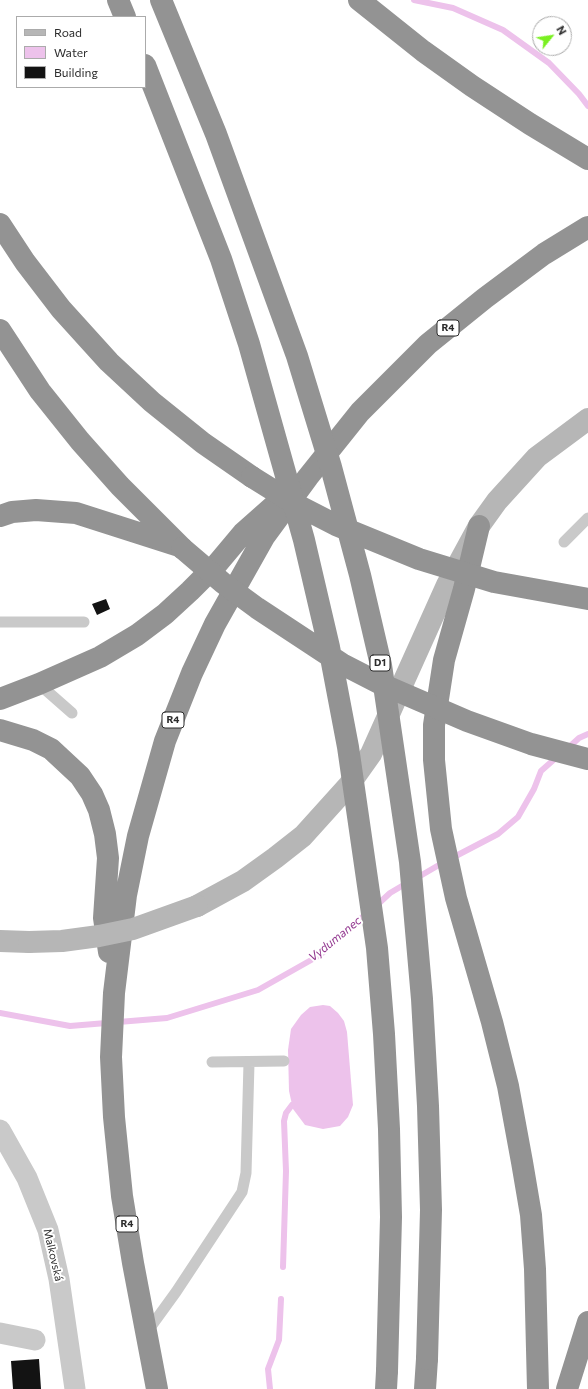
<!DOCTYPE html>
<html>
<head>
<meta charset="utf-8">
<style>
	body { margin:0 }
	#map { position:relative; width:588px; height:1389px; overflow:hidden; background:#fff; font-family:Commissioner,sans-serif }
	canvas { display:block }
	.legend { position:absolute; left:16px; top:16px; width:130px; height:72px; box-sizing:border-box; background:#fff; border:1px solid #ababab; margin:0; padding:5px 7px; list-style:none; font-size:12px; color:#2c2c2c }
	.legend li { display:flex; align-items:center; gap:8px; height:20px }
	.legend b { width:20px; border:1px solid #ababab }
	.north { position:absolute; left:532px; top:16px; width:40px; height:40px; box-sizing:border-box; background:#fff; border:1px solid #ababab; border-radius:50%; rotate:60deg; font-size:11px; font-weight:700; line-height:16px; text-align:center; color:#2c2c2c }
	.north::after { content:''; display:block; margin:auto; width:14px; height:18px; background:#7af021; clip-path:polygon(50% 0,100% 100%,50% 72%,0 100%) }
</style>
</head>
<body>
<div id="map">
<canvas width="588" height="1389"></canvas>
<ul class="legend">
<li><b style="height:5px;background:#b6b6b6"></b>Road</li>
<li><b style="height:11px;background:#edc2eb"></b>Water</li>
<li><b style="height:11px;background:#131313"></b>Building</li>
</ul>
<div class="north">N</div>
</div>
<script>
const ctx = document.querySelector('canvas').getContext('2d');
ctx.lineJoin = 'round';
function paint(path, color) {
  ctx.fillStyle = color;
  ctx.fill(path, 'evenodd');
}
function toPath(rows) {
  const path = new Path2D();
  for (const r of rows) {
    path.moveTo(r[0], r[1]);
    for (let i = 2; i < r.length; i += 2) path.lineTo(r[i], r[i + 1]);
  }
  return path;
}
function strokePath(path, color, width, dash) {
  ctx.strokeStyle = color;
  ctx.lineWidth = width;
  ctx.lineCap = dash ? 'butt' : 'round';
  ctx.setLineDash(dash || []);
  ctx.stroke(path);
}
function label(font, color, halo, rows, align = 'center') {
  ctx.font = font + ' Commissioner,sans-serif';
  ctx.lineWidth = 4;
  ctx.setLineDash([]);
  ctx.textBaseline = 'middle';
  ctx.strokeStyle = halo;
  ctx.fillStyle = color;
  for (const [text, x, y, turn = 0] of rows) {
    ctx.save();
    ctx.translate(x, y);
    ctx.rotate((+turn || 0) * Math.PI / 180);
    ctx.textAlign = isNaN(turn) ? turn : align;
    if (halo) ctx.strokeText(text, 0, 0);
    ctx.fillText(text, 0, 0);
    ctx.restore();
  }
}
const water = toPath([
	[323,1005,330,1006,338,1013,344,1021,347,1032,353,1105,348,1117,340,1126,323,1129,305,1125,293,1109,289,1091,288,1050,291,1029,301,1015,310,1007]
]);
const stream = toPath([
	[414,0,453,8,503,30,549,63,579,94,588,106],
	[567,749,579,738,588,734],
	[452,858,498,834,518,817,534,789,541,771,558,756],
	[415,879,444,862],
	[376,906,390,893,407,883],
	[0,1013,70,1026,167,1018,258,990,320,955,367,913],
	[283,1267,286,1171,284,1121,286,1113,292,1105],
	[270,1389,268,1369,279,1340,281,1299]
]);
const building = toPath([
	[106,599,110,609,97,615,92,604],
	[39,1359,41,1389,13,1389,11,1361]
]);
const lane = toPath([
	[564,542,588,518],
	[0,622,84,622],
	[39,684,72,713],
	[212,1062,284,1061],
	[147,1332,176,1292,242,1192,246,1173,249,1063]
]);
const street = toPath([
	[0,1130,27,1178,48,1230,59,1279,75,1389],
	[0,1333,35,1340]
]);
const secondary = toPath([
	[197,906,243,881,275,858,303,836,349,785,371,754,447,585,479,526,497,501,537,457,588,419],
	[0,941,29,942]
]);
const highway = toPath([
	[118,0,125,17],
	[359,0,423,51,472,86,530,124,588,159],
	[0,224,25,262,61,309,109,362,152,402,203,443,252,477],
	[0,330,40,391,80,441,120,486,182,548],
	[0,516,12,512,36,510,76,513,176,545],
	[479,526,464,589,444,660,434,725,434,760,441,829,456,898,492,1022,508,1086,522,1162,531,1215,535,1269,538,1389],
	[0,699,39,684,100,657,137,635,165,614,190,591,217,564,243,533,278,502],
	[0,730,33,740,51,749,80,776,92,794,99,810,105,834,108,858,104,918,109,952],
	[157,1389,133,1263,122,1196,114,1117,111,1057,114,993,126,895,138,836,165,741,192,673,215,624,264,537,308,477,360,412,428,344,485,298,544,254,588,227],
	[386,1389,387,1371],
	[425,1389,427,1359],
	[567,1389,588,1322]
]);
const secondaryBridge = toPath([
	[29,942,62,941,99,936,133,929,197,906]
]);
const highwayBridge = toPath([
	[161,0,216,134,297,356,331,467,360,575,381,665,410,862,422,999,428,1106,431,1210,427,1359],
	[145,65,221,259,249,344,304,540,329,647,348,747,377,948,384,1034,389,1129,391,1217,387,1371],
	[252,477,297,505,336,525,419,559,494,582,588,599],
	[182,548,223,583,257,608,342,664,379,683,467,721,531,744,588,759]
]);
const shields = [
	[448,328,22],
	[380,663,20],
	[173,720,22],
	[127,1224,22]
];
const shieldNames = [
	["R4",448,328],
	["D1",380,663],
	["R4",173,720],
	["R4",127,1224]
];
const streetNames = [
	["Malkovská",53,1255,77]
];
const waterNames = [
	["Vydumanec",335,939,-39]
];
paint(water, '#edc2eb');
strokePath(stream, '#edc2eb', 6);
paint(building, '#131313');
strokePath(lane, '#c9c9c9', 11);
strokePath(street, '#c9c9c9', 21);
strokePath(secondary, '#b6b6b6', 22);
strokePath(highway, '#939393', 22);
strokePath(secondaryBridge, '#b6b6b6', 22);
strokePath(highwayBridge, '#939393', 22);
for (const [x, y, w] of shields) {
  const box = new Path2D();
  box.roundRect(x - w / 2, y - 8, w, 16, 3);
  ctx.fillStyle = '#fff';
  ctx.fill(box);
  strokePath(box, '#2c2c2c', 1);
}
label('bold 10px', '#2c2c2c', null, shieldNames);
label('11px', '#2c2c2c', '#fff', streetNames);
label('italic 12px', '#92368f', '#fff', waterNames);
</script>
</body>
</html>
